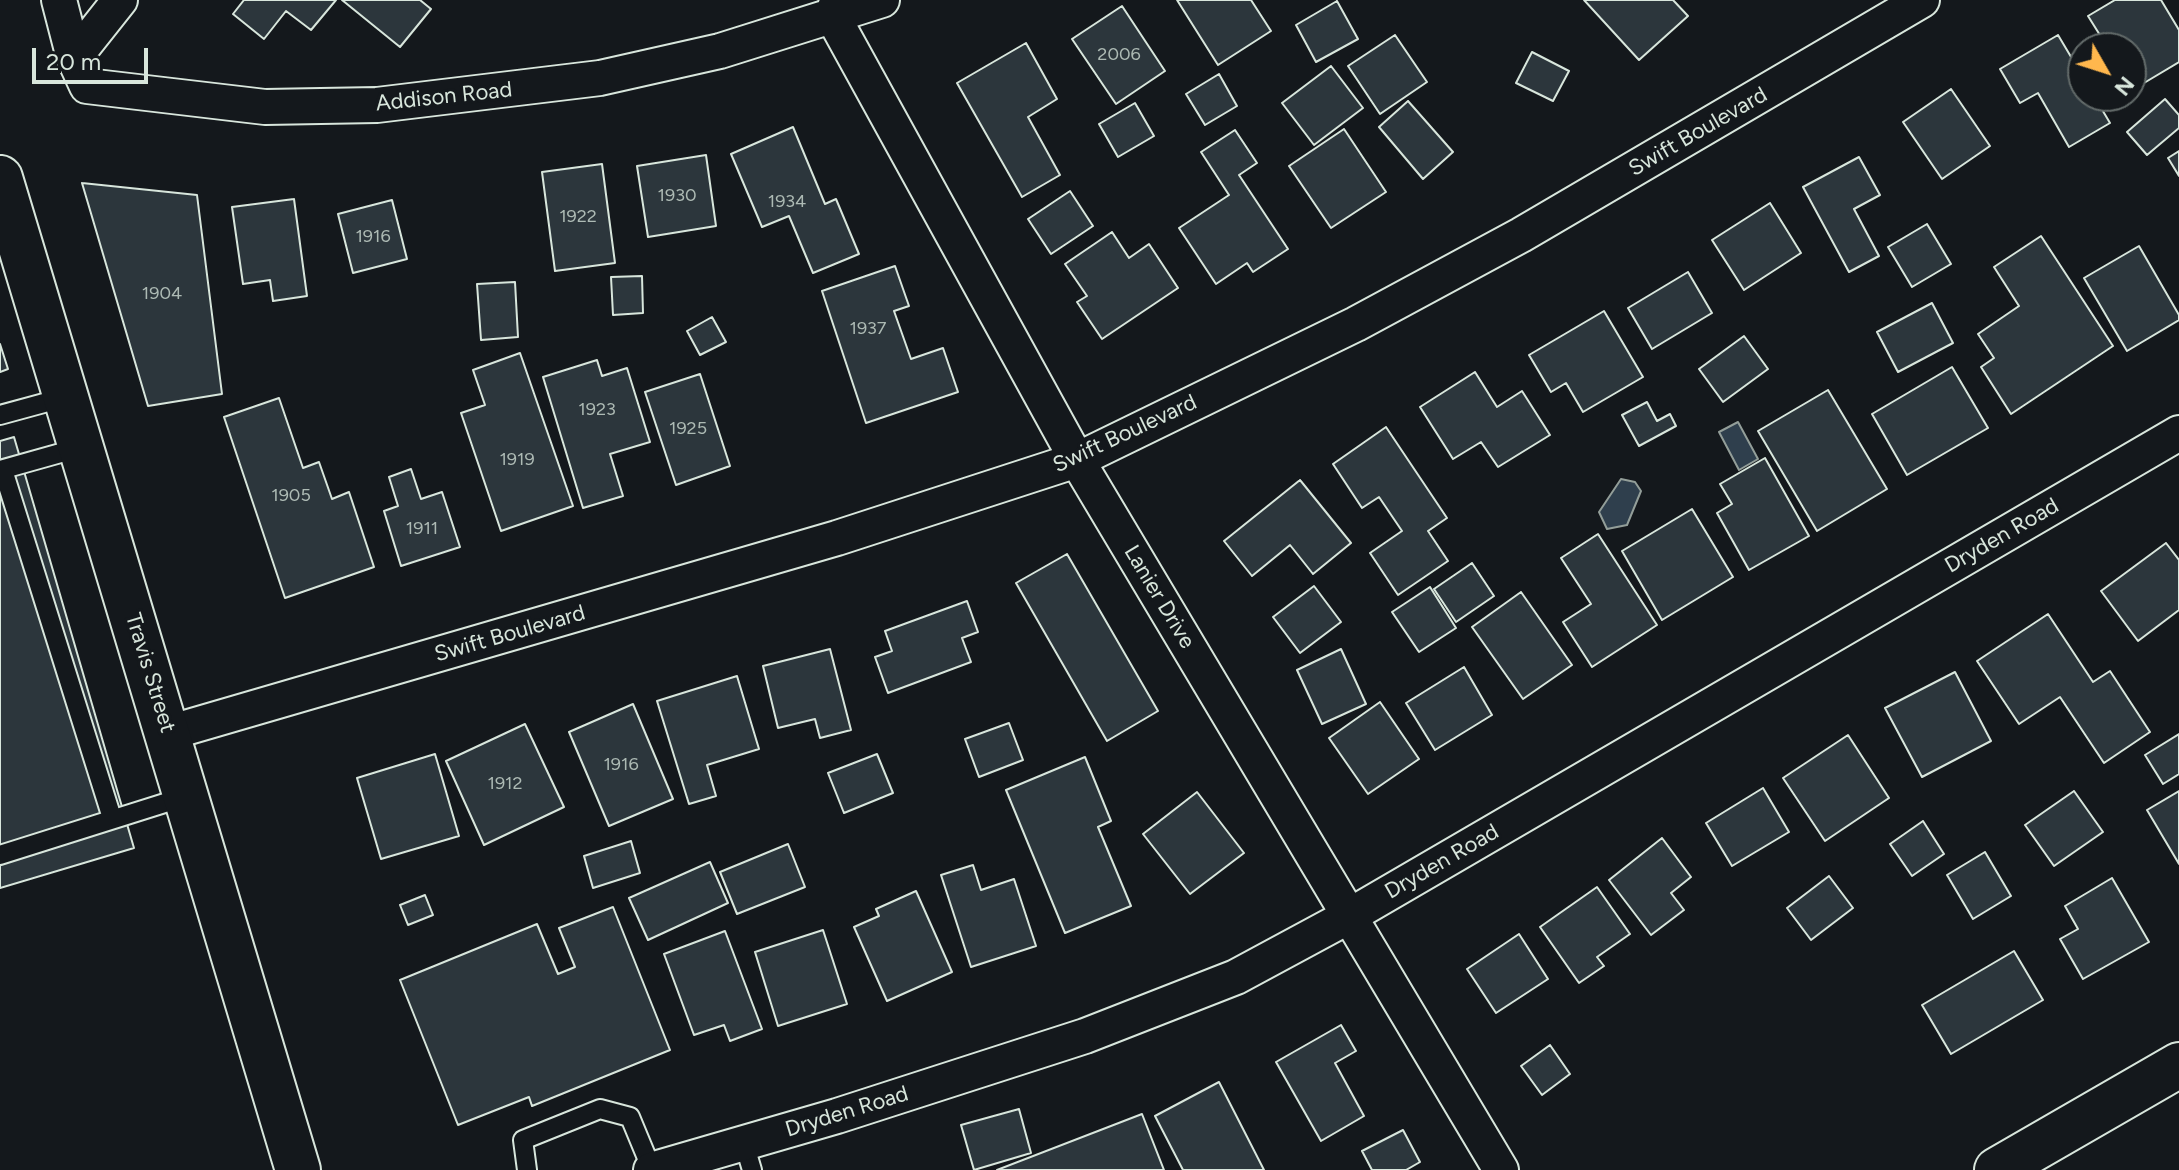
<!DOCTYPE html>
<html>
<head>
<meta charset="utf-8">
<style>
	body { margin:0 }
	#map { position:relative; width:2179px; height:1170px; overflow:hidden; background:#14181c; font-family:Figtree,sans-serif }
	canvas { display:block }
	.north { position:absolute; left:2067px; top:32px; width:80px; height:80px; box-sizing:border-box; background:#14181c; border:2px solid #626a69; border-radius:50%; rotate:129deg; font-size:22px; font-weight:700; line-height:32px; text-align:center; color:#d8e6dc }
	.north::after { content:''; display:block; margin:auto; width:28px; height:36px; background:#ffb74d; clip-path:polygon(50% 0,100% 100%,50% 72%,0 100%) }
	.scale { position:absolute; left:32px; top:48px; width:116px; height:36px; box-sizing:border-box; border:4px solid #d8e6dc; border-top:0; padding-left:10px; font-size:24px; line-height:28px; white-space:nowrap; color:#d8e6dc; -webkit-text-stroke:6px #14181c; paint-order:stroke }
</style>
</head>
<body>
<div id="map">
<canvas width="2179" height="1170"></canvas>
<div class="north">N</div>
<div class="scale">20 m</div>
</div>
<script>
const ctx = document.querySelector('canvas').getContext('2d');
ctx.lineJoin = 'round';
function paint(path, color) {
  ctx.fillStyle = color;
  ctx.fill(path, 'evenodd');
}
function toPath(rows) {
  const path = new Path2D();
  for (const r of rows) {
    path.moveTo(r[0], r[1]);
    for (let i = 2; i < r.length; i += 2) path.lineTo(r[i], r[i + 1]);
  }
  return path;
}
function strokePath(path, color, width, dash) {
  ctx.strokeStyle = color;
  ctx.lineWidth = width;
  ctx.lineCap = dash ? 'butt' : 'round';
  ctx.setLineDash(dash || []);
  ctx.stroke(path);
}
function label(font, color, halo, rows, align = 'center') {
  ctx.font = font + ' Figtree,sans-serif';
  ctx.lineWidth = 6;
  ctx.setLineDash([]);
  ctx.textBaseline = 'middle';
  ctx.strokeStyle = halo;
  ctx.fillStyle = color;
  for (const [text, x, y, turn = 0] of rows) {
    ctx.save();
    ctx.translate(x, y);
    ctx.rotate((+turn || 0) * Math.PI / 180);
    ctx.textAlign = isNaN(turn) ? turn : align;
    if (halo) ctx.strokeText(text, 0, 0);
    ctx.fillText(text, 0, 0);
    ctx.restore();
  }
}
const water = toPath([
	[1738,422,1758,459,1739,470,1719,432,1738,422],
	[1621,479,1635,482,1641,491,1627,525,1607,529,1599,512,1621,479]
]);
const building = toPath([
	[244,0,336,0,311,30,286,11,264,39,233,14,244,0],
	[342,0,420,0,431,9,400,47,342,0],
	[1177,0,1251,0,1271,31,1218,65,1177,0],
	[1584,0,1673,0,1688,16,1639,60,1584,0],
	[2115,0,2161,0,2179,30,2179,62,2144,83,2131,62,2131,48,2108,48,2088,16,2115,0],
	[1337,1,1358,39,1316,62,1296,25,1337,1],
	[1122,6,1165,71,1116,104,1072,39,1122,6],
	[1395,35,1427,82,1380,114,1348,66,1395,35],
	[2058,35,2083,77,2083,96,2094,96,2110,123,2069,147,2038,93,2020,103,2000,69,2058,35],
	[1026,43,1057,99,1028,117,1060,175,1022,197,957,83,1026,43],
	[1532,52,1569,71,1553,101,1516,83,1532,52],
	[1331,66,1363,108,1314,145,1282,103,1331,66],
	[1219,74,1237,106,1205,125,1186,94,1219,74],
	[1951,89,1990,146,1942,179,1903,122,1951,89],
	[2165,99,2179,115,2179,128,2147,155,2127,132,2165,99],
	[1408,101,1453,152,1423,179,1379,127,1408,101],
	[1135,103,1154,136,1118,157,1099,124,1135,103],
	[793,127,825,204,836,199,859,254,813,273,789,216,762,227,731,154,793,127],
	[1344,129,1386,192,1331,228,1289,166,1344,129],
	[1235,130,1257,163,1239,175,1288,249,1253,272,1247,263,1216,284,1179,228,1229,195,1201,152,1235,130],
	[2179,151,2179,176,2168,158,2179,151],
	[706,155,716,226,648,237,637,166,706,155],
	[1859,157,1880,195,1854,209,1879,256,1849,272,1803,187,1859,157],
	[602,164,615,263,555,271,542,172,602,164],
	[82,183,197,195,222,394,148,406,82,183],
	[1070,191,1093,226,1051,254,1028,219,1070,191],
	[294,199,307,296,273,301,270,280,243,284,232,207,294,199],
	[392,200,407,259,353,273,338,214,392,200],
	[1770,203,1801,253,1744,290,1712,240,1770,203],
	[1927,224,1951,264,1912,287,1888,247,1927,224],
	[1112,232,1129,258,1149,244,1178,288,1102,339,1077,302,1087,296,1065,264,1112,232],
	[2041,236,2113,346,2011,414,1981,367,1994,358,1978,334,2019,306,1994,267,2041,236],
	[2139,246,2179,315,2179,320,2127,351,2084,278,2139,246],
	[895,266,909,306,894,311,911,359,943,348,958,392,866,423,822,291,895,266],
	[1688,272,1712,313,1652,349,1628,308,1688,272],
	[642,276,643,313,613,315,611,277,642,276],
	[515,282,518,337,481,340,477,284,515,282],
	[1932,303,1953,343,1898,372,1877,332,1932,303],
	[1604,311,1643,377,1583,412,1566,383,1551,392,1529,355,1604,311],
	[712,317,726,342,700,355,687,331,712,317],
	[1744,336,1768,369,1723,402,1699,369,1744,336],
	[0,344,8,369,0,372,0,344],
	[520,353,573,506,501,531,461,413,485,405,473,370,520,353],
	[597,360,602,376,627,368,650,442,610,454,623,496,583,508,543,377,597,360],
	[1952,367,1988,428,1907,475,1872,414,1952,367],
	[1475,372,1497,407,1522,391,1550,435,1498,467,1481,442,1453,459,1420,407,1475,372],
	[700,374,730,466,676,485,645,392,700,374],
	[1828,390,1887,489,1817,531,1758,431,1828,390],
	[279,398,303,468,319,462,332,499,349,492,374,567,285,598,224,417,279,398],
	[1647,402,1657,421,1670,414,1676,426,1639,446,1622,415,1647,402],
	[1386,427,1447,518,1428,531,1448,561,1398,595,1370,553,1402,531,1379,497,1362,508,1333,464,1386,427],
	[14,437,134,848,0,888,0,441,14,437],
	[1765,458,1809,536,1749,570,1717,513,1732,504,1720,484,1765,458],
	[411,469,421,499,442,492,460,547,401,566,384,511,398,506,389,477,411,469],
	[1300,480,1351,543,1313,574,1290,545,1252,576,1224,541,1300,480],
	[1692,509,1733,577,1662,620,1622,551,1692,509],
	[1598,534,1657,625,1592,667,1563,622,1591,604,1561,558,1598,534],
	[2166,543,2179,560,2179,610,2138,641,2101,591,2166,543],
	[1067,554,1158,711,1107,741,1016,583,1067,554],
	[1472,563,1494,596,1456,622,1434,589,1472,563],
	[1314,586,1341,622,1300,653,1273,617,1314,586],
	[1430,587,1456,628,1419,652,1392,612,1430,587],
	[1521,592,1572,665,1523,699,1472,627,1521,592],
	[967,601,978,632,962,638,971,662,888,693,875,657,892,651,885,631,967,601],
	[2048,614,2093,682,2110,671,2150,732,2104,763,2060,697,2019,724,1977,661,2048,614],
	[830,649,851,730,820,738,815,719,778,728,763,666,830,649],
	[1341,649,1366,704,1322,724,1297,670,1341,649],
	[1464,667,1492,715,1435,750,1406,703,1464,667],
	[1955,672,1991,741,1922,777,1885,708,1955,672],
	[737,676,759,749,707,765,716,796,689,804,657,701,737,676],
	[1380,702,1419,759,1368,794,1329,738,1380,702],
	[633,704,673,799,609,826,569,732,633,704],
	[1009,723,1023,760,979,777,965,739,1009,723],
	[525,724,564,807,484,845,446,761,525,724],
	[2179,734,2179,774,2163,784,2145,755,2179,734],
	[1848,735,1889,798,1825,841,1783,778,1848,735],
	[435,754,459,836,381,859,357,778,435,754],
	[877,754,893,793,844,813,828,773,877,754],
	[1085,757,1111,821,1098,827,1131,906,1065,933,1006,790,1085,757],
	[1763,788,1789,832,1732,866,1706,823,1763,788],
	[2074,791,2103,832,2054,866,2025,825,2074,791],
	[2179,791,2179,864,2147,810,2179,791],
	[1197,792,1244,853,1190,894,1143,834,1197,792],
	[1923,821,1944,854,1912,876,1890,844,1923,821],
	[1662,838,1691,877,1671,893,1684,910,1651,935,1609,880,1662,838],
	[631,841,640,873,593,888,584,856,631,841],
	[788,844,805,887,737,914,720,872,788,844],
	[1985,852,2011,896,1973,919,1947,875,1985,852],
	[710,862,728,903,648,940,629,898,710,862],
	[973,865,981,890,1014,879,1036,946,971,967,941,875,973,865],
	[1829,876,1853,908,1811,940,1787,908,1829,876],
	[2112,878,2149,942,2083,979,2060,939,2078,929,2065,906,2112,878],
	[1597,887,1630,934,1597,957,1604,966,1579,983,1540,927,1597,887],
	[916,891,952,972,887,1001,854,927,879,916,876,909,916,891],
	[425,895,433,915,408,925,400,905,425,895],
	[613,907,670,1050,532,1106,529,1097,458,1125,400,980,537,924,558,974,575,967,559,928,613,907],
	[823,930,847,1004,778,1026,755,952,823,930],
	[725,931,762,1029,730,1041,724,1025,694,1035,664,954,725,931],
	[1519,934,1548,979,1496,1013,1467,969,1519,934],
	[2014,951,2043,1000,1951,1054,1922,1005,2014,951],
	[1341,1025,1356,1051,1335,1063,1364,1116,1321,1141,1276,1062,1341,1025],
	[1550,1045,1570,1074,1542,1095,1521,1066,1550,1045],
	[1219,1082,1264,1170,1183,1170,1155,1116,1219,1082],
	[1019,1109,1031,1153,974,1170,961,1125,1019,1109],
	[1142,1114,1164,1170,997,1170,1142,1114],
	[1403,1130,1420,1162,1406,1170,1372,1170,1362,1151,1403,1130]
]);
const lane = toPath([
	[0,415,66,397],
	[0,470,82,447],
	[3,470,112,818],
	[0,855,187,796],
	[744,1143,752,1170],
	[527,1170,523,1140,600,1109,630,1117,652,1170]
]);
const street = toPath([
	[59,0,74,58,87,86,265,107,377,105,600,78,720,51,882,0],
	[838,0,832,15,1077,460,1501,1170],
	[74,58,120,0],
	[168,733,837,538,1077,460,1356,324,1521,235,1922,0],
	[651,1170,837,1116,1085,1036,1236,977,1351,915,2179,433]
]);
const secondary = toPath([
	[0,178,298,1170],
	[1997,1170,2179,1065]
]);
const numberNames = [
	["2006",1119,55],
	["1930",677,196],
	["1934",787,202],
	["1922",578,217],
	["1916",373,237],
	["1904",162,294],
	["1937",868,329],
	["1923",597,410],
	["1925",688,429],
	["1919",517,460],
	["1905",291,496],
	["1911",422,529],
	["1916",621,765],
	["1912",505,784]
];
const streetNames = [
	["Addison Road",444,97,-6],
	["Swift Boulevard",1698,132,-30],
	["Swift Boulevard",1125,434,-25],
	["Dryden Road",2002,536,-30],
	["Lanier Drive",1159,597,59],
	["Swift Boulevard",510,634,-16],
	["Travis Street",150,673,73],
	["Dryden Road",1442,862,-30],
	["Dryden Road",847,1112,-17]
];
paint(water, '#2f3f4d');
strokePath(water, '#939e99', 2);
paint(building, '#2c363c');
strokePath(building, '#d8e6dc', 2);
strokePath(lane, '#d8e6dc', 22);
strokePath(street, '#d8e6dc', 38);
strokePath(secondary, '#d8e6dc', 48);
strokePath(lane, '#14181c', 18);
strokePath(street, '#14181c', 34);
strokePath(secondary, '#14181c', 44);
label('18px', '#adbab4', null, numberNames);
label('22px', '#d8e6dc', '#14181c', streetNames);
</script>
</body>
</html>
